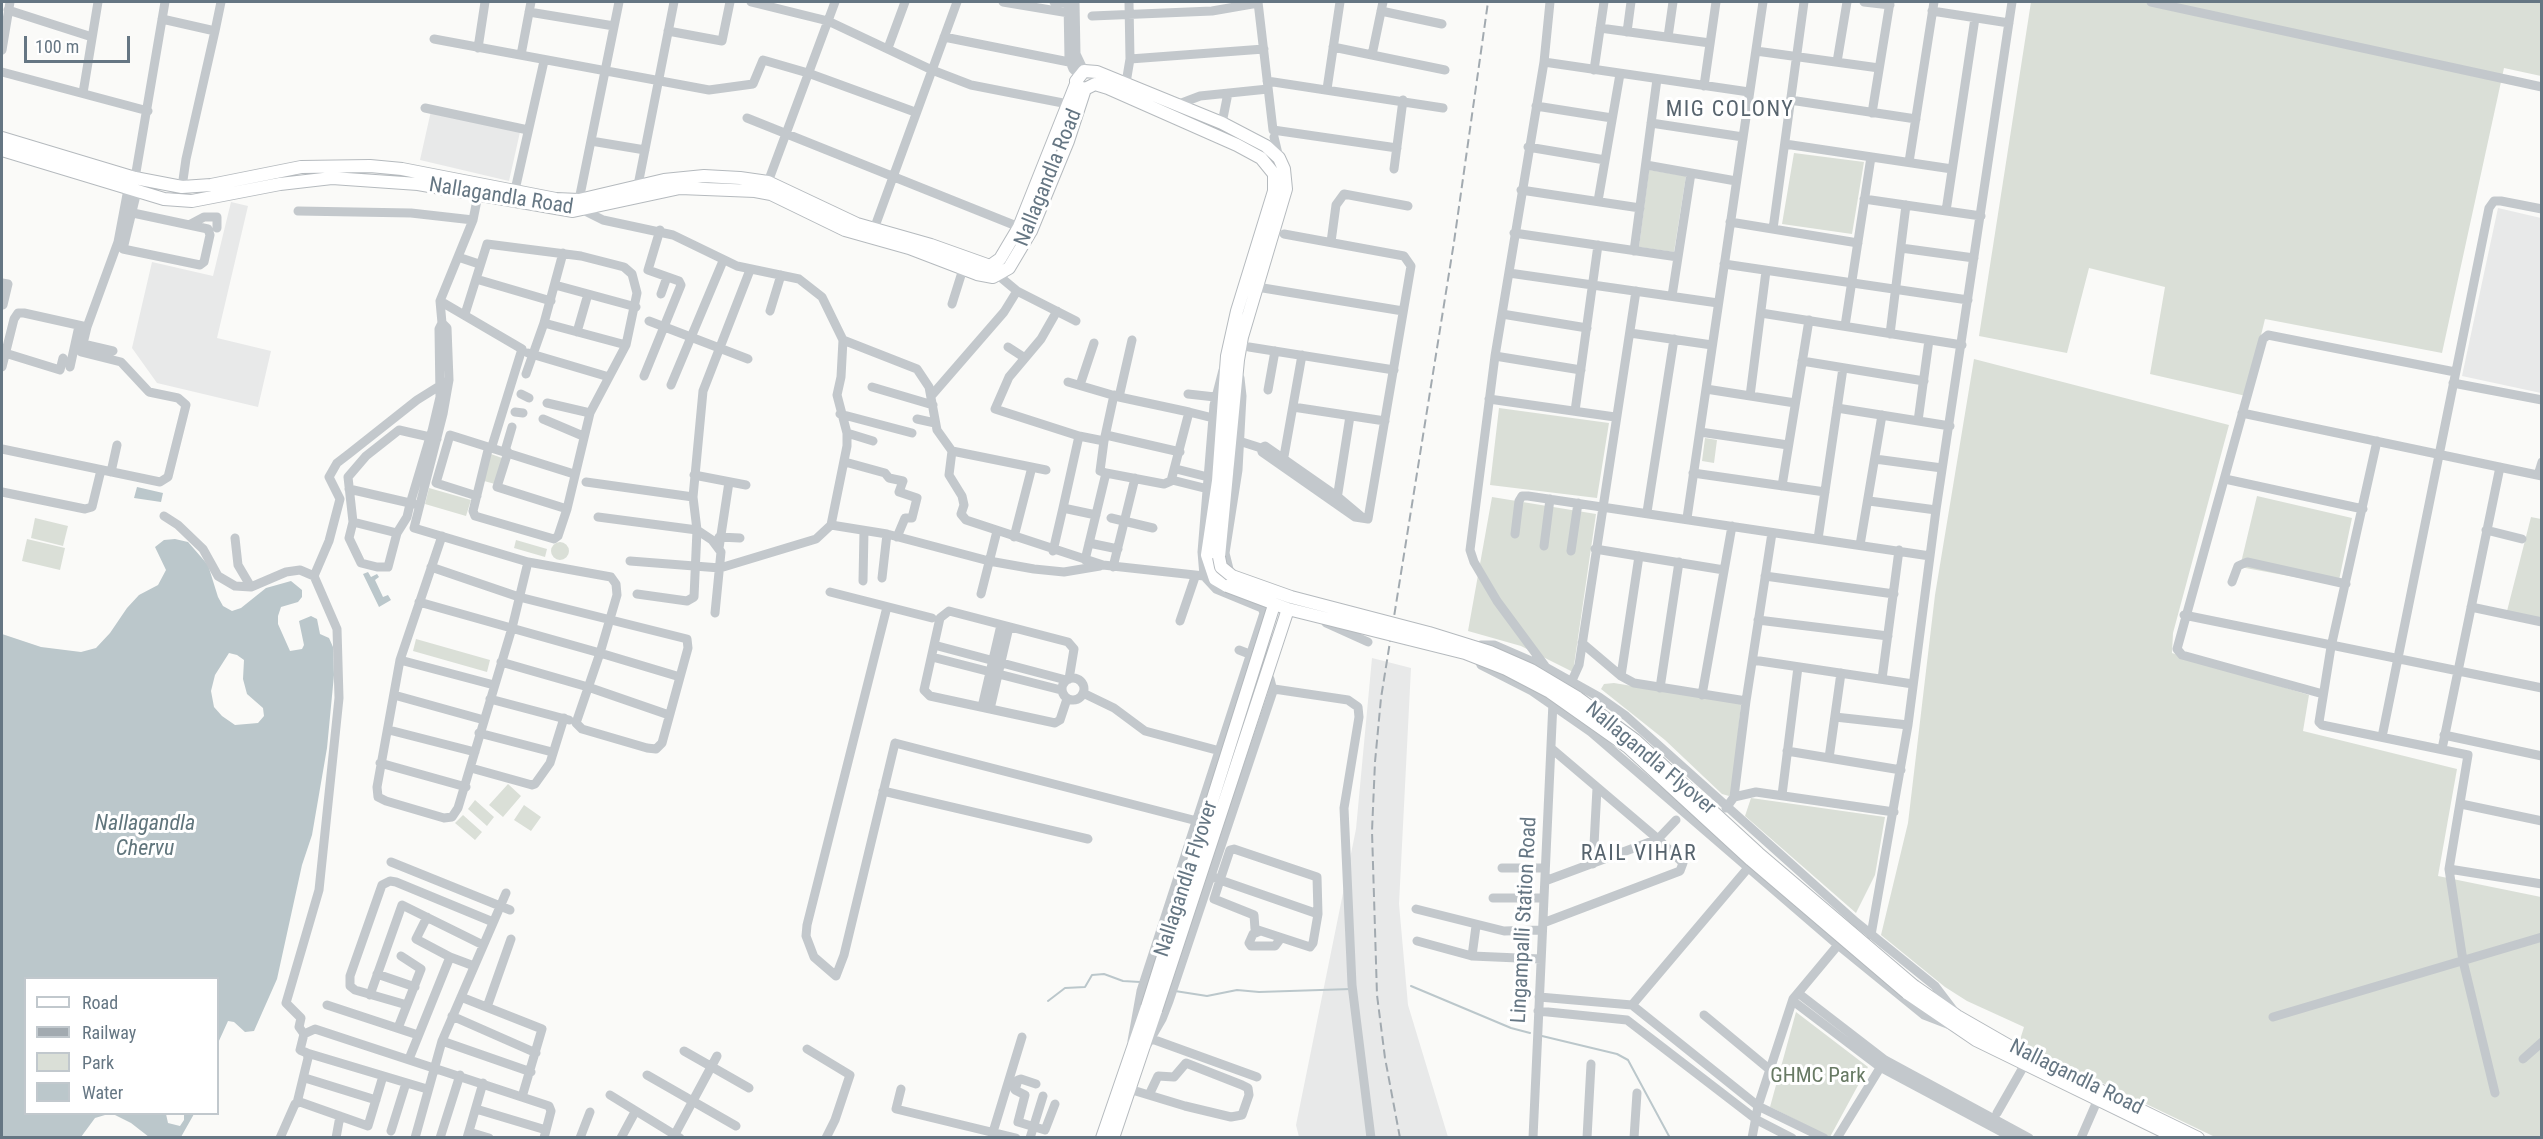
<!DOCTYPE html>
<html>
<head>
<meta charset="utf-8">
<style>
	body { margin:0 }
	#map { position:relative; width:2543px; height:1139px; overflow:hidden; background:#fafaf8; font-family:"Roboto Condensed",sans-serif }
	canvas { display:block }
	.frame { position:absolute; inset:0; border:3px solid #657683; pointer-events:none }
	.legend { position:absolute; left:24px; top:977px; width:195px; height:138px; box-sizing:border-box; background:#fff; border:2px solid #c1c8cd; margin:0; padding:8px 10px; list-style:none; font-size:18px; color:#657683 }
	.legend li { display:flex; align-items:center; gap:12px; height:30px }
	.legend b { width:30px; border:2px solid #c1c8cd }
	.scale { position:absolute; left:24px; top:36px; width:106px; height:27px; box-sizing:border-box; border:3px solid #657683; border-top:0; padding-left:8px; font-size:18px; line-height:21px; white-space:nowrap; color:#657683; -webkit-text-stroke:4px #fff; paint-order:stroke }
</style>
</head>
<body>
<div id="map">
<canvas width="2543" height="1139"></canvas>
<div class="frame"></div>
<ul class="legend">
<li><b style="height:8px;background:#fff"></b>Road</li>
<li><b style="height:8px;background:#a2aab0"></b>Railway</li>
<li><b style="height:16px;background:#dadfd7"></b>Park</li>
<li><b style="height:16px;background:#bbc7cb"></b>Water</li>
</ul>
<div class="scale">100 m</div>
</div>
<script>
const ctx = document.querySelector('canvas').getContext('2d');
ctx.lineJoin = 'round';
function paint(path, color) {
  ctx.fillStyle = color;
  ctx.fill(path, 'evenodd');
}
function toPath(rows) {
  const path = new Path2D();
  for (const r of rows) {
    if (r.length === 3) {
      path.moveTo(r[0] + r[2], r[1]);
      path.arc(r[0], r[1], r[2], 0, 2 * Math.PI);
      continue;
    }
    path.moveTo(r[0], r[1]);
    for (let i = 2; i < r.length; i += 2) path.lineTo(r[i], r[i + 1]);
  }
  return path;
}
function strokePath(path, color, width, dash) {
  ctx.strokeStyle = color;
  ctx.lineWidth = width;
  ctx.lineCap = dash ? 'butt' : 'round';
  ctx.setLineDash(dash || []);
  ctx.stroke(path);
}
function label(font, color, halo, rows, align = 'center') {
  ctx.font = font + ' "Roboto Condensed",sans-serif';
  ctx.lineWidth = 6;
  ctx.setLineDash([]);
  ctx.textBaseline = 'middle';
  ctx.strokeStyle = halo;
  ctx.fillStyle = color;
  for (const [text, x, y, turn = 0] of rows) {
    ctx.save();
    ctx.translate(x, y);
    ctx.rotate((+turn || 0) * Math.PI / 180);
    ctx.textAlign = isNaN(turn) ? turn : align;
    if (halo) ctx.strokeText(text, 0, 0);
    ctx.fillText(text, 0, 0);
    ctx.restore();
  }
}
const built = toPath([
	[431,111,520,132,509,181,420,160],
	[231,202,248,206,217,338,271,351,258,407,157,383,132,348,152,262,213,276],
	[2498,208,2541,218,2541,393,2462,376],
	[1372,658,1411,668,1399,904,1408,1005,1448,1137,1299,1137,1296,1125,1356,829]
]);
const green = toPath([
	[2031,2,2541,2,2541,76,2504,68,2442,353,2265,319,2246,396,2150,374,2165,287,2089,268,2067,353,1979,336],
	[1794,153,1864,162,1852,234,1782,224],
	[1649,170,1686,176,1674,252,1639,247],
	[1974,359,2229,425,2173,633,2172,653,2309,695,2303,731,2457,769,2438,876,2541,897,2541,1137,2215,1137,2019,1043,2024,1027,1967,1001,1945,987,1881,935,1908,823,1935,595],
	[1499,408,1609,423,1597,498,1490,485],
	[1705,438,1717,440,1714,463,1702,461],
	[491,454,502,458,495,484,484,481],
	[429,488,471,500,466,516,425,504],
	[2257,496,2352,518,2338,585,2240,567],
	[1492,497,1596,514,1573,672,1521,646,1468,631],
	[2531,517,2541,519,2541,619,2507,611],
	[35,518,68,526,63,546,31,538],
	[27,539,65,548,60,570,22,561],
	[516,540,547,549,545,557,514,548],
	[560,551,9],
	[416,639,490,660,487,672,413,651],
	[1614,683,1741,704,1732,793,1729,796,1722,794,1665,740,1601,689,1604,684],
	[508,784,521,796,503,817,489,805],
	[1751,798,1885,817,1875,875,1856,913,1745,816],
	[475,800,494,817,487,826,468,809],
	[524,805,541,817,531,831,514,820],
	[463,815,482,832,475,840,455,823],
	[1796,1012,1868,1067,1830,1137,1770,1107]
]);
const water = toPath([
	[137,487,163,493,161,502,134,498],
	[175,539,188,542,208,565,218,597,223,606,232,611,241,608,266,588,291,581,302,590,302,597,298,602,281,607,278,616,278,624,290,651,302,649,304,645,299,621,311,616,317,619,320,634,329,638,333,647,334,675,327,748,312,835,302,865,277,979,254,1031,245,1032,234,1022,228,1021,218,1043,218,978,26,978,26,1114,166,1114,168,1123,180,1126,184,1120,184,1114,194,1114,181,1137,149,1137,131,1123,115,1115,105,1115,95,1118,81,1137,2,1137,2,634,41,647,81,652,96,648,110,633,127,608,139,595,158,585,166,570,155,547,164,540],
	[229,653,237,655,244,660,243,679,247,694,263,708,264,716,258,723,235,725,222,716,214,707,211,691,215,675],
	[368,572,371,577,377,574,379,577,375,580,383,597,388,595,391,600,379,607,363,574]
]);
const stream = toPath([
	[1411,986,1511,1028,1530,1033],
	[1175,991,1207,996,1237,990,1259,992,1351,989],
	[1048,1001,1065,988,1085,987,1092,975,1104,974,1123,981,1140,982],
	[1542,1036,1617,1054,1628,1060,1670,1138]
]);
const minor = toPath([
	[751,2,828,21,932,70,971,85,1068,104],
	[1003,2,1069,13],
	[1054,2,1068,3],
	[1068,2,1069,59,1073,69,1079,75],
	[1075,2,1076,54,1084,71],
	[1258,2,1273,130,1397,148],
	[1864,2,1890,5],
	[2151,2,2542,87],
	[8,10,92,37],
	[1381,11,1442,24],
	[1932,11,2009,23],
	[529,12,614,26],
	[1092,16,1212,11,1258,3],
	[162,19,215,31,186,159,182,187],
	[1600,28,1710,43],
	[215,31,221,2],
	[668,31,722,41,730,2],
	[1627,32,1631,2],
	[944,37,1069,62],
	[1668,37,1673,2],
	[434,39,709,90,753,84,763,60,808,73,915,112],
	[1333,47,1445,70],
	[478,48,485,2],
	[888,48,905,2],
	[2,50,10,2],
	[1756,51,1879,68],
	[521,55,531,2],
	[1372,55,1383,2],
	[1130,59,1264,49],
	[1544,62,1749,92],
	[1837,62,1847,2],
	[1594,70,1604,2],
	[2,72,148,111],
	[1267,81,1443,108],
	[1126,83,1130,59,1129,2],
	[1704,86,1716,2],
	[1327,89,1340,2],
	[83,93,98,2],
	[1790,100,1916,119],
	[1179,104,1200,96,1268,89],
	[1536,106,1612,118],
	[425,108,528,130],
	[1872,113,1890,2],
	[747,118,1019,227],
	[1222,123,1228,93],
	[1651,123,1743,137],
	[1274,137,1279,158],
	[591,141,645,150],
	[1785,144,1952,169],
	[1528,147,1605,160],
	[1909,162,1934,2],
	[1646,165,1736,181],
	[1394,169,1403,100],
	[135,178,165,2],
	[768,182,835,2],
	[638,185,674,2],
	[128,189,118,242,123,249,137,191],
	[515,190,544,61],
	[1521,190,1640,208],
	[1864,199,1981,216],
	[579,200,619,2],
	[1598,201,1620,74],
	[583,210,603,220,673,235,737,266,799,279,822,297,843,340,917,369,929,387,937,430,952,451,949,475,962,496,964,505,961,514,966,520,1103,565,1204,576],
	[298,211,411,213,473,220],
	[1946,211,1975,18],
	[1730,222,1858,243],
	[189,225,204,217,217,217,217,228],
	[874,229,957,2],
	[1773,229,1804,2],
	[1514,233,1678,257],
	[1331,242,1336,205,1344,194,1408,206],
	[1901,248,1974,258],
	[123,249,200,265,204,262,210,235,208,229,133,213],
	[1634,251,1657,79],
	[458,257,479,264],
	[1724,264,1968,300],
	[1509,273,1718,303],
	[999,276,1017,291,1076,321],
	[476,279,551,301],
	[2,283,8,284,3,305],
	[555,285,636,307],
	[1263,288,1403,311],
	[661,294,667,277],
	[1672,296,1691,173],
	[440,301,522,349,492,446,488,450,473,511,475,516,554,539,558,536,567,509,590,413,626,345,637,293,632,274,624,267,581,256,487,244,465,314],
	[952,304,963,269],
	[770,311,781,275],
	[1057,311,1041,339,1009,377,995,409,1079,436,1104,441,1114,395],
	[1761,313,1962,345],
	[1502,314,1587,328],
	[649,321,748,359],
	[544,323,626,345],
	[1845,326,1871,157],
	[87,327,118,242],
	[577,332,588,294],
	[1630,333,1712,345],
	[1890,334,1906,205],
	[83,344,113,351],
	[1008,347,1025,358],
	[1249,347,1394,370],
	[5,353,60,370,63,358],
	[528,353,609,377],
	[1495,356,1581,370],
	[1802,361,1924,381],
	[2,367,14,319,18,313,24,313,87,327,81,352,121,362,149,392,178,398,186,405,168,477,160,482,2,449],
	[70,367,79,326],
	[526,374,544,323,563,253],
	[644,376,681,285,679,281,648,270,660,230],
	[1068,382,1119,397,1189,412,1171,481,1164,484,1106,473,1085,560],
	[2453,383,2542,400],
	[671,385,723,261],
	[1080,385,1094,343],
	[872,387,933,405],
	[1706,389,1795,403],
	[1268,390,1275,351],
	[521,394,529,398],
	[1188,394,1215,397],
	[932,395,1004,312,1017,291],
	[1750,396,1766,271],
	[1119,397,1132,340],
	[1489,399,1615,417],
	[547,403,590,413],
	[1293,407,1385,421],
	[1837,408,1950,426],
	[1575,411,1598,245],
	[515,412,523,413],
	[1189,412,1213,418],
	[2242,413,2542,476],
	[840,414,912,433],
	[543,419,583,436],
	[917,419,935,423],
	[1918,421,1929,340],
	[1700,432,1788,445],
	[847,433,873,441],
	[1106,435,1180,452],
	[437,439,430,437,412,433,399,430,366,456,348,477,353,522,349,538,361,563,377,567,388,567,397,533,407,517,410,504,430,437,432,431,440,397,439,329,442,323],
	[1104,441,1100,471,1106,473],
	[1239,441,1261,448,1265,446,1338,497,1363,518],
	[2377,441,2331,647,2319,722,2322,725,2468,755,2449,869,2542,884],
	[1261,448,1262,452,1355,517,1368,519,1411,266,1404,256,1284,234],
	[505,451,512,427],
	[952,451,1046,470],
	[508,452,497,487,567,509],
	[1875,459,1942,468],
	[845,462,885,473,889,478,903,481,899,492,917,498,912,518,905,518,897,537],
	[1283,462,1302,355],
	[1176,469,1208,477],
	[111,472,117,445],
	[1693,473,1825,492],
	[694,475,746,485],
	[2538,475,2542,462],
	[2225,479,2363,509],
	[1172,480,1208,489],
	[586,482,693,497],
	[1782,486,1809,320],
	[349,489,414,504],
	[2,492,85,509,92,507,101,470],
	[477,496,436,483,450,435,574,474],
	[1337,499,1350,416],
	[1869,501,1936,510],
	[1063,508,1079,436],
	[1647,512,1674,339],
	[164,516,178,525,203,549,218,576,235,586,251,587,286,572,300,570,314,576],
	[598,517,697,530,712,540,721,552,715,613],
	[1111,518,1153,528],
	[1687,518,1763,2],
	[353,522,397,533],
	[831,525,847,446,847,433,837,395,841,377,843,340],
	[414,528,528,562,611,577,616,584,617,595,600,653,576,723,582,729,647,748,656,749,662,743,680,677,600,653,419,602],
	[414,528,443,414,449,380,447,328,442,323,440,301,473,220,479,190],
	[2486,530,2522,539],
	[1515,534,1519,501,1522,496,1528,496,1930,556],
	[442,536,400,660,377,787,378,797,386,801,444,818,452,817,458,808,512,628,528,562],
	[719,537,740,538],
	[1014,537,1032,467],
	[235,538,238,565,251,587],
	[1818,539,1843,368],
	[1089,543,1118,549],
	[1860,545,1882,415],
	[1544,546,1550,499],
	[719,548,729,482],
	[1595,549,1724,570],
	[1053,551,1063,508,1096,515],
	[1571,551,1578,503],
	[630,561,720,568,816,539,831,525,887,534,989,561,1034,569,1064,572,1100,566],
	[431,567,519,597,687,639,688,648,680,677],
	[1113,567,1135,478],
	[1229,569,1225,553,1238,470,1242,396,1240,378],
	[1765,576,1894,594],
	[882,578,887,534],
	[863,581,864,531],
	[2232,582,2238,566,2247,562,2346,584],
	[830,592,932,618],
	[637,594,687,601,694,597,697,530,693,497,703,391,750,270],
	[981,594,997,531],
	[887,607,807,925,806,936,814,957,836,976,844,955,895,743,1197,821],
	[2471,607,2542,622],
	[2184,615,2542,688],
	[1758,620,1888,636],
	[1180,621,1195,577],
	[1326,623,1368,642],
	[1582,643,1621,676,1634,683,1746,701],
	[934,645,1066,680],
	[1239,650,1252,655],
	[932,657,1061,690],
	[400,660,494,685],
	[1753,660,1913,684],
	[501,662,588,687,669,715],
	[1545,666,1497,601,1474,562,1470,550,1495,356,1544,62,1550,2],
	[1621,676,1639,556],
	[1073,689,11],
	[1882,679,1899,550],
	[1570,685,1579,665,1636,291],
	[1660,688,1679,562],
	[1274,689,1348,700,1358,707,1359,717,1344,808,1352,985,1371,1138],
	[1083,693,1114,708,1145,731,1220,751],
	[2323,694,2182,655,2177,649,2263,339,2268,335,2455,372],
	[394,695,484,720],
	[1702,695,1732,526],
	[490,699,569,720],
	[1067,699,1060,720,1055,723,930,696,924,690,940,618,949,611,1068,642,1074,649,1069,679],
	[982,707,1001,625],
	[990,709,1009,627],
	[1835,717,1908,725],
	[389,730,475,752],
	[479,733,552,752],
	[2444,735,2542,756],
	[2382,737,2489,208,2494,201,2501,201,2542,209],
	[2442,749,2500,467],
	[1787,751,1901,770],
	[1829,758,1841,673],
	[380,763,466,787],
	[471,768,532,785,535,784,550,763,564,718],
	[883,791,1088,839],
	[1782,795,1798,667],
	[1734,797,1756,792,1894,812],
	[2461,804,2542,821],
	[1726,808,1734,797,1746,701,1772,533],
	[391,862,510,910],
	[1593,864,1597,788],
	[1502,868,1545,868],
	[2449,869,2463,961,2495,1093],
	[1211,876,1218,879,1220,880,1318,914,1317,877,1234,849,1230,850,1220,880,1214,899,1254,915,1255,929,1310,947,1313,943,1318,914],
	[1545,881,1658,839,1676,820],
	[1493,898,1544,898],
	[1416,909,1504,931,1542,930],
	[1543,923,1680,871,1683,863,1658,839,1552,749],
	[1260,931,1253,934,1249,943,1251,946,1275,946,1281,938],
	[1871,935,1908,725,1936,510,2012,2],
	[1417,941,1472,956,1541,959],
	[1472,956,1476,926],
	[450,957,474,966],
	[377,974,415,987],
	[1798,993,1885,1060,2029,1138],
	[370,995,402,905,483,945],
	[461,997,542,1029,522,1097],
	[1539,997,1632,1005,1758,1106,1824,1138],
	[1793,1001,1880,1067,2013,1138],
	[327,1005,418,1035],
	[407,1005,355,990,350,986,350,976,382,885,390,881,396,882,493,922],
	[1632,1005,1748,868],
	[487,1007,511,939],
	[1538,1011,1627,1020,1757,1120,1792,1138],
	[1704,1015,1769,1069],
	[452,1016,536,1053],
	[2273,1017,2542,937],
	[1950,1025,1924,1015,1838,945,1591,732,1532,691,1481,665,1477,656,1481,645,1494,645,1547,668,1599,697,1626,716,1856,922,1935,986,1954,1011],
	[398,1028,421,969,401,956],
	[304,1034,299,1027,301,1018,286,1003,319,890,339,698,337,629,314,576,329,541,340,499,329,477,337,463,350,453,417,400,449,380],
	[1152,1039,1257,1077],
	[442,1041,531,1072],
	[1132,1041,1141,991,1264,613,1262,608,1216,589,1204,576,1202,552,1214,405,1223,370],
	[1147,1045,1162,1019,1169,1001,1273,691,1270,679,1260,675],
	[807,1049,850,1075,835,1120,826,1138],
	[684,1051,749,1088],
	[307,1053,427,1089],
	[409,1059,450,957,416,939,427,917],
	[2523,1059,2542,1042],
	[647,1075,736,1126],
	[305,1078,376,1100],
	[1036,1084,1021,1079,1018,1080,1015,1090,1025,1095,1018,1122,1045,1130,1055,1104],
	[901,1089,896,1109,1016,1138],
	[1129,1089,1185,1106,1231,1117,1242,1115,1249,1095,1248,1088,1242,1085,1186,1063,1174,1077,1158,1076,1149,1095],
	[610,1095,680,1138],
	[297,1103,308,1058,307,1053,300,1050,304,1034,315,1029,549,1106,551,1111,544,1138],
	[476,1109,546,1130],
	[1997,1113,2025,1064],
	[391,1131,406,1083],
	[469,1132,489,1138],
	[993,1132,1022,1037],
	[280,1138,295,1104,300,1102,368,1126,383,1076],
	[336,1138,340,1116],
	[415,1138,442,1041,506,893],
	[440,1138,460,1075],
	[467,1138,483,1083],
	[580,1138,590,1112],
	[621,1138,635,1112],
	[673,1138,717,1056],
	[1030,1138,1043,1096],
	[1533,1138,1553,702],
	[1587,1138,1591,1064],
	[1634,1138,1637,1093],
	[1752,1138,1758,1106,1793,999,1838,945],
	[1837,1138,1883,1063],
	[2081,1138,2098,1099]
]);
const major = toPath([
	[2,138,135,178,182,187,211,185,301,167,370,166,402,169,556,199,579,200,664,180,704,176,740,178,768,182,857,224,931,245,990,266,1000,259,1019,227,1076,84],
	[2,150,164,199,192,201,280,184,332,178,418,184,573,211,680,188,755,191,771,194,845,230,909,248,977,274,993,277,1009,268,1031,231,1068,141,1085,89],
	[1219,557,1238,360,1242,337,1286,189,1284,169,1279,158,1266,146,1222,123,1097,72,1084,71,1076,81,1079,87,1085,89,1095,84,1108,88,1237,145,1261,158,1274,174,1274,191,1237,311,1227,356,1218,481,1207,555,1215,579,1227,586],
	[1914,986,1957,1016,2011,1047,2198,1138],
	[1907,993,1976,1040,2177,1138],
	[1102,1138,1147,1007],
	[1113,1138,1156,1010]
]);
const rail = toPath([
	[1400,1138,1385,1058,1377,995,1372,831,1375,762,1381,698,1454,242,1488,2]
]);
const majorBridge = toPath([
	[1219,557,1221,567,1232,576,1291,597,1429,633,1490,652,1531,670,1578,698,1635,740,1758,853,1914,986],
	[1227,586,1288,609,1465,653,1506,669,1550,692,1628,747,1751,860,1907,993],
	[1147,1007,1274,605],
	[1156,1010,1288,609]
]);
const streetNames = [
	["Nallagandla Road",1049,178,-68],
	["Nallagandla Road",501,197,9],
	["Nallagandla Flyover",1650,759,40],
	["Nallagandla Flyover",1187,879,-72],
	["Lingampalli Station Road",1525,920,-87],
	["Nallagandla Road",2076,1078,26]
];
const parkNames = [
	["GHMC Park",1818,1077]
];
const neighbourhoodNames = [
	["MIG COLONY",1730,110],
	["RAIL VIHAR",1639,854]
];
const waterNames = [
	["Nallagandla",145,824],
	["Chervu",145,849]
];
paint(built, '#e8e9e9');
paint(green, '#dadfd7');
paint(water, '#bbc7cb');
strokePath(stream, '#bbc7cb', 2);
strokePath(major, '#b5babe', 14);
strokePath(minor, '#c3c8cc', 9);
strokePath(major, '#fff', 12);
strokePath(rail, '#a2aab0', 2, [9, 4.5]);
strokePath(majorBridge, '#b5babe', 14, []);
strokePath(majorBridge, '#fff', 12);
label('21px', '#657683', '#fff', streetNames);
label('21px', '#687a64', '#fff', parkNames);
ctx.letterSpacing = '1.5px';
label('22px', '#57646e', '#fff', neighbourhoodNames);
ctx.letterSpacing = '0px';
label('italic 22px', '#60757c', '#fff', waterNames);
</script>
</body>
</html>
